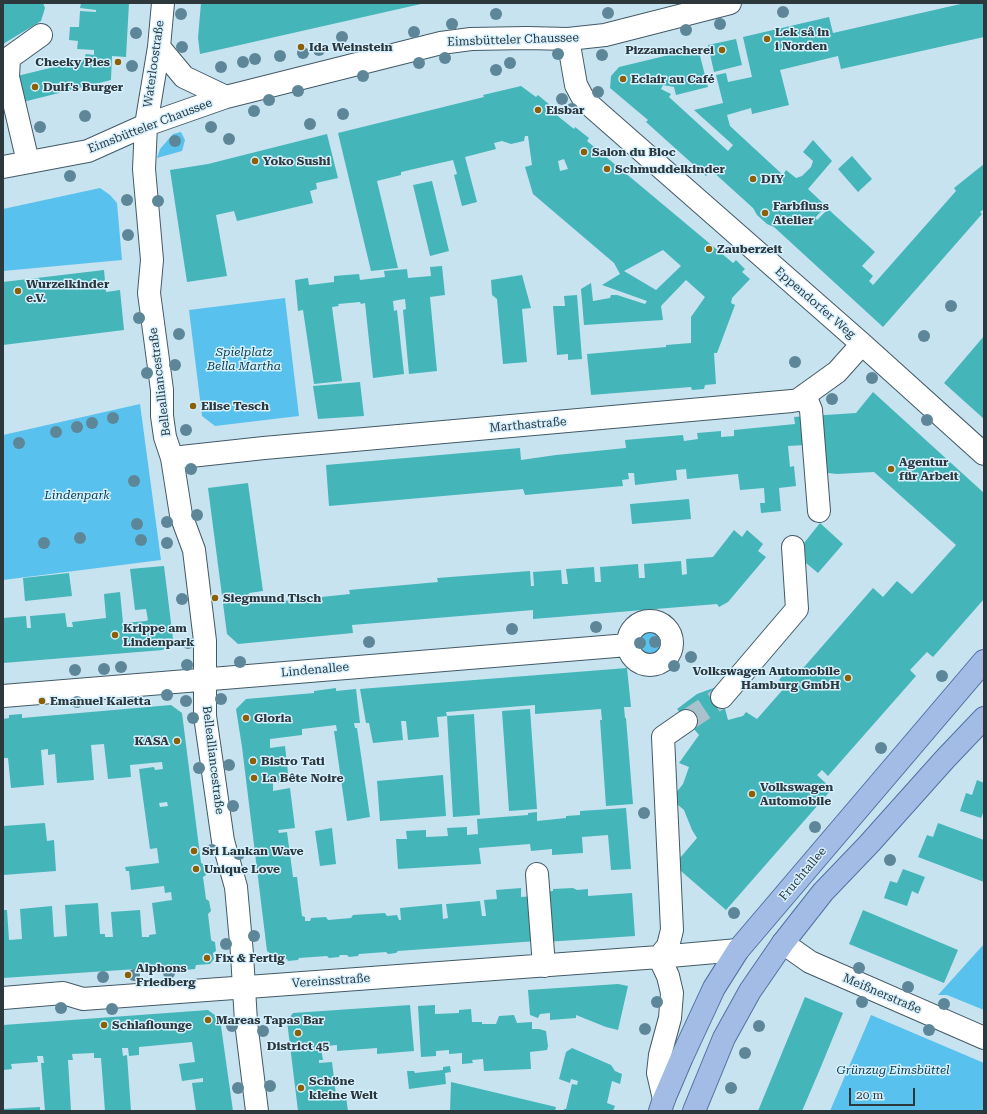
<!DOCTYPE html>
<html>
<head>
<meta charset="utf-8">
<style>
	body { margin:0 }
	#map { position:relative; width:987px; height:1114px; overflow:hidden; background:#c8e3f0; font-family:"Roboto Serif",serif }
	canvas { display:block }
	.frame { position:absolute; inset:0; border:4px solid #2d383d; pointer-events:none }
	.scale { position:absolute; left:849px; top:1088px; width:66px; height:18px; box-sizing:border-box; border:2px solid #2d383d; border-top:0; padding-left:5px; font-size:12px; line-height:14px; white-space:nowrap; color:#2d383d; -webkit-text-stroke:3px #d5f0fe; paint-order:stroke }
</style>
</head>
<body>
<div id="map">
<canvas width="987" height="1114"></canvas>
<div class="frame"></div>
<div class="scale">20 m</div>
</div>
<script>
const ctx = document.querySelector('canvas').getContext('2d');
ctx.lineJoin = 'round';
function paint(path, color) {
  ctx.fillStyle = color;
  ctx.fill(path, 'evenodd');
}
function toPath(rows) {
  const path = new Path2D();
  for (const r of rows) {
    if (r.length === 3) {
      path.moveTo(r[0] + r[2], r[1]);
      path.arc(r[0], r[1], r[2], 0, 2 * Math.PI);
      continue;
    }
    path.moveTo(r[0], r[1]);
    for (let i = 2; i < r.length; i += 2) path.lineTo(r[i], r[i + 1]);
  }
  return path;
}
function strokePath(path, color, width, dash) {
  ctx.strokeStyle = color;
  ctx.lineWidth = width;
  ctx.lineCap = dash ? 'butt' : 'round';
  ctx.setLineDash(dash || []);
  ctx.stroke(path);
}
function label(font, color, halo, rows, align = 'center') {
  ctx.font = font + ' "Roboto Serif",serif';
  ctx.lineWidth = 3;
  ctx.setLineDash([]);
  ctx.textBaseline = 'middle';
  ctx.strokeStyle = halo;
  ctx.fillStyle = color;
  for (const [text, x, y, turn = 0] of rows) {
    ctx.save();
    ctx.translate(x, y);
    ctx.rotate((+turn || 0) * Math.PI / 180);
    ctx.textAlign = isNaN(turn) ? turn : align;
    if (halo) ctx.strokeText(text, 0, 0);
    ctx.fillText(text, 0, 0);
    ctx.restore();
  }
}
const green = toPath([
	[181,132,185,140,182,151,157,158,160,149,173,134],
	[100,188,110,195,117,203,122,260,3,271,3,209],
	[285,298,299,416,215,426,202,416,189,310],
	[140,404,161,560,3,580,3,435],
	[650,642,12],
	[984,944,984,1010,947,995,938,995],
	[871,1015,984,1063,984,1111,830,1111]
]);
const building = toPath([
	[3,3,43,3,45,8,41,21,3,44],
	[81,3,129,3,126,57,112,56,111,80,23,102,17,76,83,60,86,54,94,55,94,50,77,49,78,41,69,40,70,27,79,27,80,11,96,12,96,10,80,8],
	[201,3,421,3,421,4,200,54,198,38],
	[965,3,984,3,984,37,841,69,838,56,780,70,789,105,752,114,751,108,727,115,730,126,783,175,786,170,796,178,802,176,811,167,813,161,803,152,813,140,832,161,808,189,826,206,815,218,817,220,828,209,875,252,862,266,873,276,869,281,873,285,956,191,954,188,984,164,984,209,980,212,982,214,883,327,774,227,767,224,757,215,753,208,711,170,706,176,646,122,648,120,610,88,611,76,619,67,698,48,708,87,676,95,674,87,663,85,661,89,671,94,669,97,728,151,733,145,694,110,723,103,716,75,726,73,728,82,752,77,743,37,829,17,833,33],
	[736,39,742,65,714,72,708,45],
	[521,86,536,97,538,95,551,106,549,109,574,129,575,127,589,138,587,141,733,263,736,260,745,269,742,272,750,279,732,298,731,303,735,305,717,353,714,353,716,384,705,385,704,389,692,390,691,387,591,395,587,354,666,347,666,345,691,343,691,317,705,297,686,280,661,306,663,320,584,325,581,289,591,283,593,301,610,298,611,295,617,295,645,304,647,301,602,285,620,274,614,263,533,194,525,167,532,165,528,136,525,136,524,141,511,144,502,141,494,143,496,149,465,157,477,202,462,206,454,175,457,174,453,160,401,172,401,175,377,181,398,268,371,271,338,133,484,97,483,95],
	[564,159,568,169,560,171,558,161],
	[663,250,681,266,656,290,624,271],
	[327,134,338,178,316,183,317,189,310,191,313,203,237,221,234,211,216,215,227,276,187,282,170,170,208,164],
	[852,156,872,179,858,192,838,169],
	[432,181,449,251,430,256,413,185],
	[442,266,445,295,430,297,437,371,409,374,403,310,406,309,405,299,398,300,393,301,394,311,397,310,404,374,373,378,365,303,361,304,360,302,338,304,339,306,332,307,342,381,314,384,303,310,298,311,295,280,308,278,309,285,334,282,334,276,359,274,360,280,385,277,384,271,407,269,408,278,431,276,430,267],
	[104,270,106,292,120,290,124,330,3,345,3,282],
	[522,275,531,308,522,309,527,362,503,364,497,299,492,295,491,280],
	[577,295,582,359,568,360,568,354,557,355,553,306,565,306,564,296],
	[984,336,984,419,944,383],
	[360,382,364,416,318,419,313,386],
	[873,392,984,493,984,599,933,657,927,652,910,670,916,676,828,776,822,770,817,775,832,789,726,910,674,865,697,838,692,830,684,810,671,799,683,784,689,767,679,763,699,735,677,709,697,694,719,686,728,720,743,716,746,712,757,719,786,686,779,680,790,667,798,674,873,588,883,597,897,581,912,594,956,545,874,472,837,474,828,473,805,445,788,446,790,467,794,466,796,486,779,488,781,511,761,513,760,503,765,503,764,488,740,490,738,474,687,479,686,469,676,470,677,480,635,485,634,473,628,473,629,479,622,480,623,486,525,495,523,489,329,506,326,465,520,448,521,460,556,455,626,448,625,440,683,435,684,441,698,439,697,433,721,431,721,437,734,436,734,430,795,424,794,417,856,413],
	[248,483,263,591,249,593,251,601,283,598,283,601,350,594,349,590,438,582,437,578,530,571,531,586,534,586,533,572,561,570,562,584,568,584,566,569,594,567,595,582,601,582,600,567,638,564,639,578,645,578,644,564,681,561,682,575,687,574,686,559,713,557,734,530,742,537,747,530,763,544,758,551,766,557,728,602,719,607,717,604,533,619,533,610,352,625,353,633,238,644,227,634,208,488],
	[689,499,691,519,632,524,630,504],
	[820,523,843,544,818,573,806,563,804,543],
	[164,566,173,639,163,650,3,663,3,618,26,616,27,628,31,628,30,616,65,613,67,627,73,627,72,622,106,618,104,594,120,592,123,623,146,621,148,620,146,609,135,610,130,569],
	[69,573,72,596,25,601,23,578],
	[627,668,631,707,624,707,625,718,626,718,633,804,606,806,600,720,602,720,601,709,535,714,535,705,446,712,447,716,437,717,439,737,408,740,406,721,401,721,403,740,373,743,369,723,366,723,360,689],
	[336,688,336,691,356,689,360,723,354,723,355,728,357,728,370,817,347,821,334,731,337,731,336,725,302,729,302,735,270,739,270,748,285,746,289,782,273,783,273,791,290,788,295,828,278,830,279,833,287,832,293,877,297,877,302,916,305,917,305,921,310,921,311,918,326,917,328,920,351,918,353,915,385,913,387,916,397,915,399,920,401,920,400,908,442,904,443,919,448,918,446,904,480,901,482,916,486,916,484,900,497,899,496,890,521,888,521,897,534,896,537,941,398,951,396,953,388,954,386,952,359,954,358,956,349,957,347,955,340,955,339,957,329,958,327,956,299,958,298,960,288,961,287,959,279,960,267,951,242,747,236,709,246,699,314,693,314,691],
	[171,705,182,713,201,863,205,865,206,875,203,877,206,899,209,901,211,911,208,914,211,939,212,941,215,942,216,951,213,953,214,959,210,964,196,965,195,969,185,970,181,966,3,978,3,910,7,910,9,940,22,939,20,909,52,906,54,937,67,936,65,905,98,903,100,934,105,934,105,937,113,937,111,912,140,910,142,937,149,937,149,935,156,934,152,903,172,900,171,892,165,893,164,886,131,890,129,871,126,871,125,867,159,863,157,848,150,849,139,769,154,767,155,770,163,769,162,762,130,765,131,777,108,779,104,744,91,745,94,780,57,783,55,754,48,755,48,749,41,750,44,785,11,788,8,758,3,758,3,719,9,718,9,715,22,714,22,718],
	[167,802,168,806,160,807,159,803],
	[530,709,537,809,509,811,502,711],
	[474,714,480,815,453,817,447,716],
	[443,775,446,816,380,821,377,781],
	[977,780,984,783,984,811,981,818,960,811,966,793,972,795],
	[626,808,631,869,611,870,608,835,582,837,583,853,552,855,552,849,531,851,530,844,479,848,481,864,398,869,396,839,407,839,406,831,426,830,426,837,448,836,447,828,467,827,467,835,478,834,477,819,528,815,528,813,537,812,537,821,566,818,566,816,580,815,580,811],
	[45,823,47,841,54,840,56,871,3,875,3,826],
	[938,823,984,840,984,882,918,857,927,835,933,837],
	[332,828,336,864,320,866,315,831],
	[903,869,925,877,918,894,912,891,907,906,884,898,890,881,897,883],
	[573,888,577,890,588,889,588,896,632,893,635,936,545,942,541,892,553,891,553,889],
	[863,910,958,950,944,983,849,944],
	[618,984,628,986,618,1030,606,1027,576,1015,576,1018,550,1020,550,1013,540,1014,538,1018,530,1015,528,990],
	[805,997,843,1013,820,1069,802,1111,758,1111],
	[410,1005,414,1051,377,1054,377,1048,337,1051,337,1045,325,1046,320,1044,319,1047,321,1048,323,1060,319,1060,319,1063,332,1062,336,1095,324,1097,324,1100,346,1097,348,1111,298,1111,287,1021,293,1013],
	[435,1005,435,1014,459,1013,459,1010,471,1009,472,1022,482,1022,482,1024,496,1024,499,1016,514,1015,517,1023,532,1022,532,1029,539,1029,546,1031,548,1046,547,1050,530,1052,531,1069,484,1071,483,1059,472,1060,473,1063,462,1064,462,1053,449,1054,449,1050,436,1051,436,1056,421,1057,418,1006],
	[208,1010,220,1019,233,1111,196,1111,192,1083,203,1082,203,1078,182,1081,179,1064,195,1062,192,1042,139,1047,139,1055,129,1056,128,1048,122,1048,123,1056,127,1055,131,1111,105,1111,101,1058,94,1058,94,1053,72,1054,73,1060,68,1060,71,1111,45,1111,41,1063,44,1063,43,1056,37,1056,38,1062,11,1064,12,1069,3,1070,3,1025],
	[572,1048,611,1065,615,1071,622,1074,620,1084,612,1081,607,1103,615,1106,613,1111,564,1111,564,1109,566,1109,572,1084,577,1085,578,1081,571,1079,570,1083,559,1079,566,1052],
	[450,1066,451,1072,445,1073,446,1084,409,1089,407,1071,414,1071,415,1073,443,1070,443,1067],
	[451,1082,556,1107,555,1111,450,1111],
	[40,1107,40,1111,3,1111,3,1109]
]);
const minorTunnel = toPath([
	[686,721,722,697]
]);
const minor = toPath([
	[163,3,159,47,146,125,144,169,152,260,149,293,162,390,162,416,165,437,172,458,181,515,194,550,205,641,205,716,223,841,236,887,242,954,246,1022,257,1111],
	[568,39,576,85,584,100,862,344,984,454],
	[159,47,184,77,226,97],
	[28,162,8,77,9,58,41,35],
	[3,167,88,151,146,125,226,97,441,43,471,39,527,38,568,39,605,35,730,3],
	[805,395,811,410,819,511],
	[172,458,264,448,792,401,798,400,837,372,862,344],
	[650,643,22],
	[3,696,628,645],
	[722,697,797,609,793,547],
	[537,874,544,966],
	[783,943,810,962,984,1038],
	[659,957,668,946,672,930,663,737,686,721],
	[659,957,668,976,672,993,670,1018,660,1055,658,1073,664,1099],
	[3,998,63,993,83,999,659,957,738,950]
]);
const major = toPath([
	[660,1111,664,1099,682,1057,714,988,738,950,984,661],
	[694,1111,724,1038,750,991,783,943,823,892,869,844,945,759,984,718]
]);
const trees = [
	[783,12],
	[608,13],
	[181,14],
	[496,14],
	[452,24],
	[720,24],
	[686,30],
	[414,32],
	[136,33],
	[342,37],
	[182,47],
	[319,50],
	[303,53],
	[558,54],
	[602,55],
	[280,56],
	[445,58],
	[255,59],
	[243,62],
	[419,63],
	[510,63],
	[132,66],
	[221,67],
	[496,70],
	[363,76],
	[298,91],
	[598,92],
	[562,99],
	[269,100],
	[572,109],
	[254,111],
	[343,114],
	[85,116],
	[310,124],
	[40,127],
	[211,127],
	[229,139],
	[175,141],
	[70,176],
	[127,200],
	[158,201],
	[128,235],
	[951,306],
	[139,318],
	[179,334],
	[924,336],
	[795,362],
	[175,365],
	[147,373],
	[872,378],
	[832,399],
	[113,418],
	[927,420],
	[92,423],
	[77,427],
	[186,430],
	[56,432],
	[19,443],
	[191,469],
	[134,481],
	[197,515],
	[167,522],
	[137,524],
	[80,538],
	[141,540],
	[44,543],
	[167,543],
	[182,599],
	[596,627],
	[512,629],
	[369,642],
	[655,642],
	[188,643],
	[640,643],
	[691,657],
	[240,662],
	[187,665],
	[674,666],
	[121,667],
	[104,669],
	[75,670],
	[942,676],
	[167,695],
	[221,699],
	[186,701],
	[77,702],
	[193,718],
	[881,748],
	[229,765],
	[199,768],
	[233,806],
	[644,813],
	[815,827],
	[212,850],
	[239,854],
	[890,860],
	[734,913],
	[254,936],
	[226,944],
	[859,968],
	[169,973],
	[134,975],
	[103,977],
	[908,987],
	[657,1002],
	[862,1002],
	[944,1004],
	[61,1008],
	[112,1009],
	[232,1026],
	[759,1026],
	[645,1029],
	[929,1030],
	[263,1031],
	[745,1053],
	[270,1086],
	[238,1088],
	[731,1088]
];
const markers = [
	[767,39,4,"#8d5f05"],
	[301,47,4,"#8d5f05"],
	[722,50,4,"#8d5f05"],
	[118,62,4,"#8d5f05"],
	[623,79,4,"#8d5f05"],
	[35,87,4,"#8d5f05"],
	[538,110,4,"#8d5f05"],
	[584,152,4,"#8d5f05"],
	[255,161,4,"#8d5f05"],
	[607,169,4,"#8d5f05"],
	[753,179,4,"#8d5f05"],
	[765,213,4,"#8d5f05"],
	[709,249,4,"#8d5f05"],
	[18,291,4,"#8d5f05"],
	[193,406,4,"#8d5f05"],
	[891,469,4,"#8d5f05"],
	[215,598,4,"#8d5f05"],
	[115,635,4,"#8d5f05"],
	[848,678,4,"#8d5f05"],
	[42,701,4,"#8d5f05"],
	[246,718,4,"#8d5f05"],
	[177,741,4,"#8d5f05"],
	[253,761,4,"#8d5f05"],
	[254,778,4,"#8d5f05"],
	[752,794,4,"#8d5f05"],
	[194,851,4,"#8d5f05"],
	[196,869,4,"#8d5f05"],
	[207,958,4,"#8d5f05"],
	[128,975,4,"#8d5f05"],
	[208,1020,4,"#8d5f05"],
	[104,1025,4,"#8d5f05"],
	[298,1033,4,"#8d5f05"],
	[301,1088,4,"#8d5f05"]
];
const poiNames = [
	["Lek så in",775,32],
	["i Norden",775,46],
	["Ida Weinstein",309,47],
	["Pizzamacherei",714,50,"right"],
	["Cheeky Pies",110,62,"right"],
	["Eclair au Café",631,79],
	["Dulf's Burger",43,87],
	["Eisbar",546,110],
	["Salon du Bloc",592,152],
	["Yoko Sushi",263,161],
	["Schmuddelkinder",615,169],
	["DIY",761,179],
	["Farbfluss",773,206],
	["Atelier",773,220],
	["Zauberzeit",717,249],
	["Wurzelkinder",26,284],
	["e.V.",26,298],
	["Elise Tesch",201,406],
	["Agentur",899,462],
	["für Arbeit",899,476],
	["Siegmund Tisch",223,598],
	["Krippe am",123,628],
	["Lindenpark",123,642],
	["Volkswagen Automobile",840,671,"right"],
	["Hamburg GmbH",840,685,"right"],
	["Emanuel Kaletta",50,701],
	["Gloria",254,718],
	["KASA",169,741,"right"],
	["Bistro Tati",261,761],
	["La Bête Noire",262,778],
	["Volkswagen",760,787],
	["Automobile",760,801],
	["Sri Lankan Wave",202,851],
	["Unique Love",204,869],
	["Fix & Fertig",215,958],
	["Alphons",136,968],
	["Friedberg",136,982],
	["Mareas Tapas Bar",216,1020],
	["Schlaflounge",112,1025],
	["District 45",298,1046,"center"],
	["Schöne",309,1081],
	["kleine Welt",309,1095]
];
const streetNames = [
	["Eimsbütteler Chaussee",513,40,-2],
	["Waterloostraße",154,64,-82],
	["Eimsbütteler Chaussee",150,126,-21],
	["Eppendorfer Weg",815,303,41],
	["Bellealliancestraße",160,382,-97],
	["Marthastraße",528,425,-5],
	["Lindenallee",315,670,-5],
	["Bellealliancestraße",213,760,83],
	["Fruchtallee",803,874,-50],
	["Vereinsstraße",331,981,-4],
	["Meißnerstraße",882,994,23]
];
const parkNames = [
	["Spielplatz",244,352],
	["Bella Martha",244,366],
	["Lindenpark",77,495],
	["Grünzug Eimsbüttel",893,1070]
];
paint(green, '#59c1ed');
paint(building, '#44b5b9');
strokePath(minorTunnel, '#a9c1cc', 22, [22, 11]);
strokePath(minor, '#425a66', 24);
strokePath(major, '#5171a0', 24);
strokePath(minor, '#fff', 22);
strokePath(major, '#a2bce6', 22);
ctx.fillStyle = '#5d8798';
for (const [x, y] of trees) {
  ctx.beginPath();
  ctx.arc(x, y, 6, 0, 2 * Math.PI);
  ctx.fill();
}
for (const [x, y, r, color] of markers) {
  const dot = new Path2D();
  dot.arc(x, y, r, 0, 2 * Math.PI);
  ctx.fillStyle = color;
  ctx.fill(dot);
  strokePath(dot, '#d5f0fe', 1.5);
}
label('bold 12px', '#2d383d', '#d5f0fe', poiNames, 'left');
label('12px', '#2d383d', '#d5f0fe', streetNames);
label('italic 12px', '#063c50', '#d5f0fe', parkNames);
</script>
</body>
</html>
